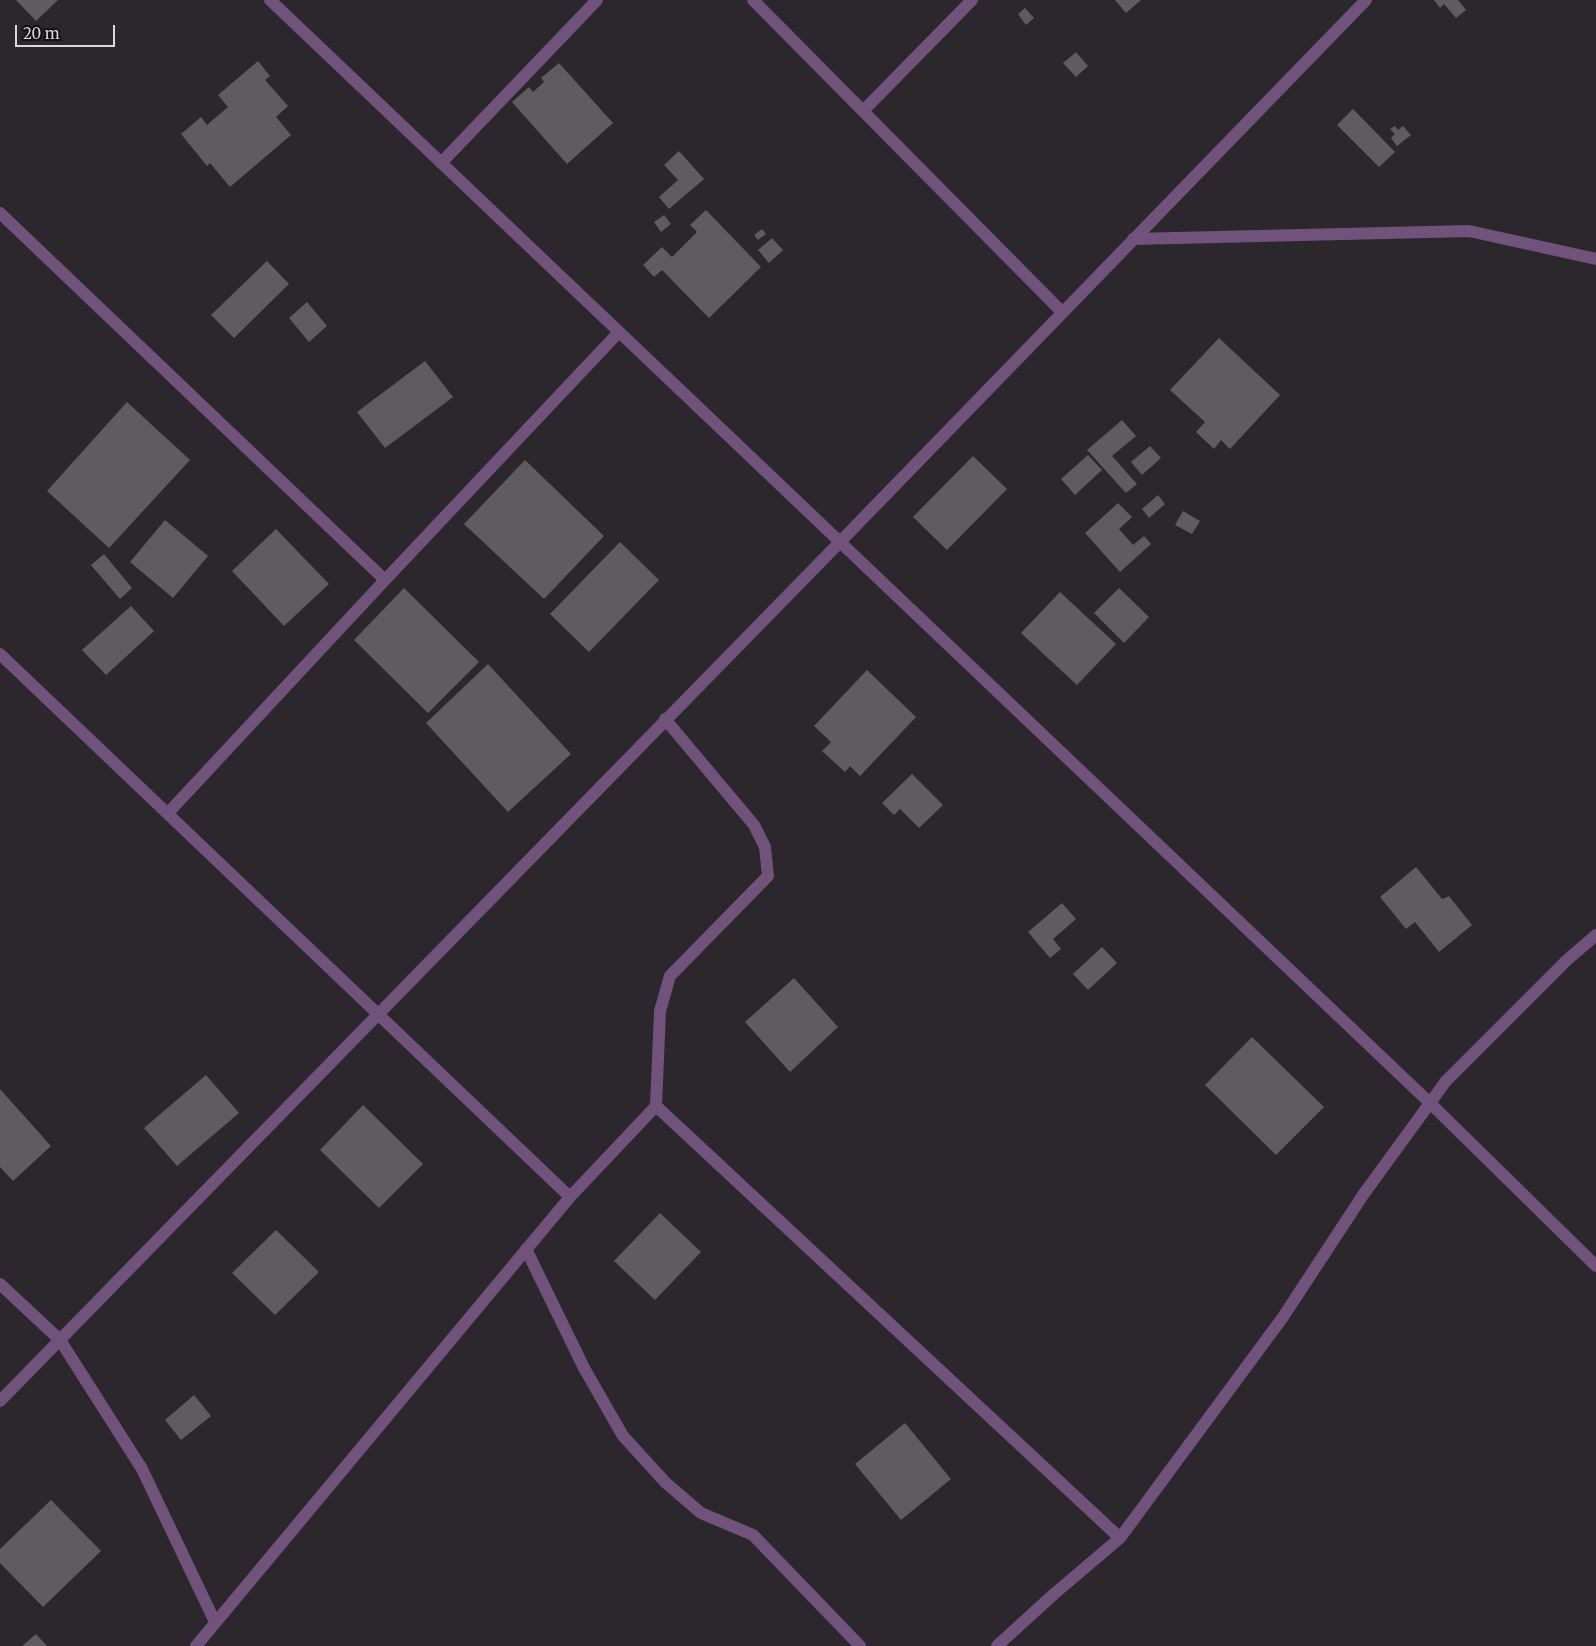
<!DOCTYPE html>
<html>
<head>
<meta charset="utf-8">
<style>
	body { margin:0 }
	#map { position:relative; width:1596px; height:1646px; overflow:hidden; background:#2b272d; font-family:Merriweather,serif }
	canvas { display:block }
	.scale { position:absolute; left:15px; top:25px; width:100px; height:22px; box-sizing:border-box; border:2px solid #dbd8db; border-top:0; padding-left:6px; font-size:15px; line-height:18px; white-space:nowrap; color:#dbd8db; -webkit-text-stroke:4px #121113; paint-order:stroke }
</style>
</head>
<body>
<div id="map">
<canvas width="1596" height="1646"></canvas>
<div class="scale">20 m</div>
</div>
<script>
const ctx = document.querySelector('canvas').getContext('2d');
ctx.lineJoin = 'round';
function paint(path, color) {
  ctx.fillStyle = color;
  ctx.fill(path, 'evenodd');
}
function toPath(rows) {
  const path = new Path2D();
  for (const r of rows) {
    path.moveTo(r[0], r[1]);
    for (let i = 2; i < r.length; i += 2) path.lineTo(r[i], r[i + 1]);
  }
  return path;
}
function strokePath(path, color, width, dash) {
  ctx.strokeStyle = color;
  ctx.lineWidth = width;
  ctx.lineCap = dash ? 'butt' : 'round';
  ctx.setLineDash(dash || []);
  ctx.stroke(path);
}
const building = toPath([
	[16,0,58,0,36,21],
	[1115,0,1141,0,1126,13],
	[1434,0,1458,0,1466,10,1456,18,1444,4,1440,8],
	[1025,8,1034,18,1026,25,1018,14],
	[1076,52,1088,66,1076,77,1063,63],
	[258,61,270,76,265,80,288,106,276,117,291,135,230,187,210,163,207,166,181,134,201,117,207,125,228,107,218,95],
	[559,63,613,123,567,164,512,102,529,87,533,92,544,82,541,78],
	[1353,109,1395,152,1379,167,1337,125],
	[1395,126,1398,130,1403,126,1411,135,1397,146,1391,138,1395,134,1390,129],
	[679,151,704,179,669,209,659,197,678,180,664,165],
	[706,210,761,267,709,318,662,270,654,277,643,265,662,247,672,257,697,232,690,225],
	[664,215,671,224,661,232,654,222],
	[762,229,766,234,758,240,754,235],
	[772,238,783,250,769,263,758,250],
	[267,261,289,284,234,338,211,315],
	[307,302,327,326,309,342,289,318],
	[1219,338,1280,395,1230,449,1221,440,1214,449,1196,432,1205,422,1170,390],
	[425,361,453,397,385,448,357,412],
	[127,402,190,460,109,548,47,491],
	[1122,420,1136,436,1112,456,1137,484,1126,493,1087,450],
	[1150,446,1161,458,1142,475,1131,462],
	[1088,455,1102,470,1075,495,1061,479],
	[973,456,1007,489,947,550,913,517],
	[525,460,604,536,544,599,464,524],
	[1158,495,1165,504,1149,518,1142,509],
	[1118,503,1132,517,1119,529,1133,545,1144,536,1151,544,1120,572,1085,533],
	[1183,511,1200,521,1192,534,1175,525],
	[165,520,208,556,173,598,130,562],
	[276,529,329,584,284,626,232,571],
	[620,542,659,580,589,652,550,614],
	[104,554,132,588,120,599,91,565],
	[404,588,479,662,428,713,354,640],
	[1119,588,1149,617,1124,643,1094,613],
	[1060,592,1116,644,1077,685,1021,633],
	[131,606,154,631,106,675,82,650],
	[488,664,571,754,508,812,426,723],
	[867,670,916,717,860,776,850,766,845,772,822,751,831,742,814,726],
	[912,774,943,805,919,828,900,809,894,815,882,803],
	[1416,867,1442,899,1449,896,1472,925,1439,952,1415,922,1406,929,1380,897],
	[1062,903,1076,919,1053,939,1061,949,1050,958,1028,932],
	[1102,947,1117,963,1088,990,1073,974],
	[794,978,838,1027,790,1072,745,1022],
	[1252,1037,1324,1107,1276,1155,1205,1085],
	[206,1075,239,1113,177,1166,144,1128],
	[0,1089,51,1146,13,1181,0,1167],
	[363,1105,423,1164,379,1208,320,1150],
	[660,1213,701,1252,655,1300,614,1261],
	[276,1230,319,1272,275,1315,232,1273],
	[194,1395,211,1416,181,1440,165,1420],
	[905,1423,951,1479,901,1520,855,1464],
	[51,1500,101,1551,43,1607,0,1563,0,1549],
	[36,1634,47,1646,22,1646]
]);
const minor = toPath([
	[270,0,1430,1103,1596,1266],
	[753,0,1062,312],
	[863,111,972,0],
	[441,163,597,0],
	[0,213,385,580],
	[1133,239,1469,231,1596,259],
	[0,654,570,1197],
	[665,719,754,825,765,847,768,876,670,976,660,1011,656,1106,1120,1538],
	[168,813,385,580,619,332],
	[526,1249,584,1368,623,1436,666,1483,701,1513,753,1535,860,1646],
	[0,1284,60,1340,142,1469,215,1622],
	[0,1401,840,542,1366,0],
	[196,1646,570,1197,656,1106],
	[997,1646,1054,1594,1120,1538,1283,1317,1363,1195,1446,1081,1567,960,1596,935]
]);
paint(building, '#605b61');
strokePath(minor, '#71527b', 12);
</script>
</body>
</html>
